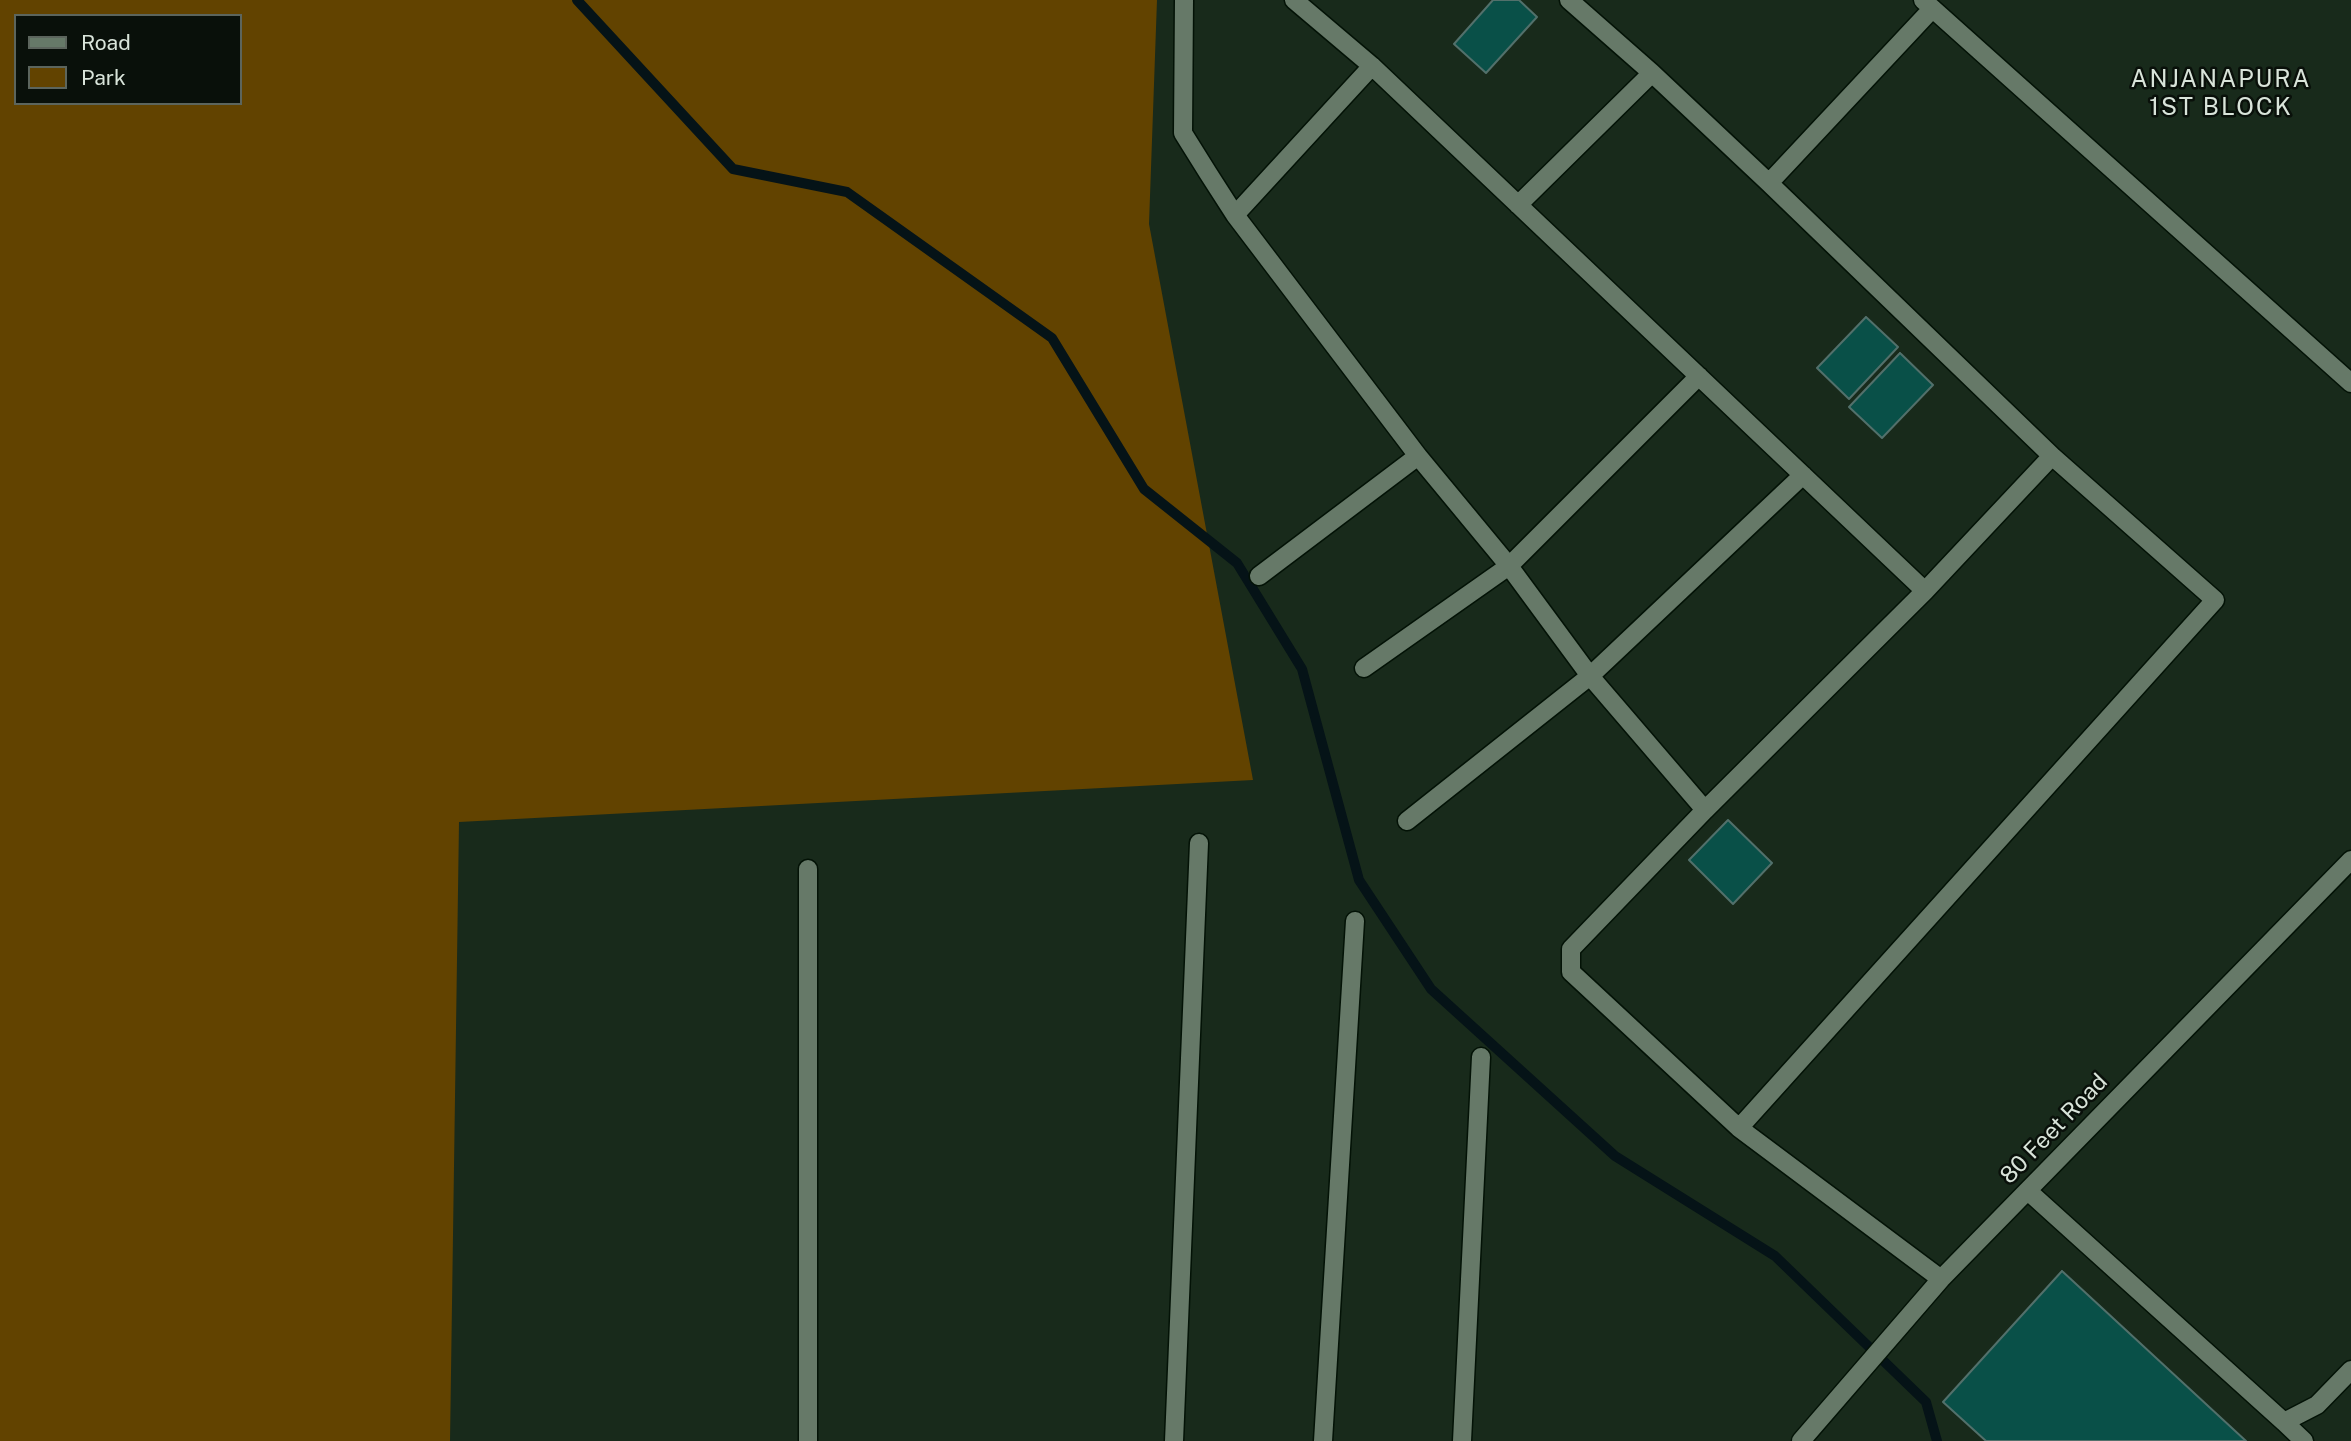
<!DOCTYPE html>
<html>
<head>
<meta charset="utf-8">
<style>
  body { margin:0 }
  #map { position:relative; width:2351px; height:1441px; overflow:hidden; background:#182a1b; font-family:"Public Sans",sans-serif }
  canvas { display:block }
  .legend { position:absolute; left:14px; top:14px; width:228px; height:91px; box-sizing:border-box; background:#09100a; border:2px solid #5c655d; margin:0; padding:9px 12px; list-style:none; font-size:21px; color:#d9e4da }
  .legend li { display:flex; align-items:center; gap:14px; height:35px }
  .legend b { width:35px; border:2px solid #5c655d }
</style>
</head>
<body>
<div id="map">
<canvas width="2351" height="1441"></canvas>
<ul class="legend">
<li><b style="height:9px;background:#667968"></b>Road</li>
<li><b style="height:19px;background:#624300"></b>Park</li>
</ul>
</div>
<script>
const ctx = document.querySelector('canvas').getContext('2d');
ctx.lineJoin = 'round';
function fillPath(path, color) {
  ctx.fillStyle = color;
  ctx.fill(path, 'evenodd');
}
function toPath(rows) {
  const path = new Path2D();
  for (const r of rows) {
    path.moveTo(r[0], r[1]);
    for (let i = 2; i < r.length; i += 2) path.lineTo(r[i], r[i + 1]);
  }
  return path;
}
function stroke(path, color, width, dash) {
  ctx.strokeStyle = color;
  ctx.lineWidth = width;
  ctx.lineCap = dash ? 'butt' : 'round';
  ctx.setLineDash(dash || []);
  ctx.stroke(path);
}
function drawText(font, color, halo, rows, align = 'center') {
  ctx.font = font + ' "Public Sans",sans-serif';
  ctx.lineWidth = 5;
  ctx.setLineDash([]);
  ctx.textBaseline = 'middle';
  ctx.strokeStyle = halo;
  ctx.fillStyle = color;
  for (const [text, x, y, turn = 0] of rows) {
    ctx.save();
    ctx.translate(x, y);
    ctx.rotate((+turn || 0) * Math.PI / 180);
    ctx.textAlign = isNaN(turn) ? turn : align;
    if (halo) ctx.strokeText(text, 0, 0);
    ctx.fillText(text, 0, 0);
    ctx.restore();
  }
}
fillPath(toPath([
  [0,0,1157,0,1149,224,1253,780,459,822,450,1441,0,1441],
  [16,16,240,16,240,103,16,103]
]), '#624300');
stroke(toPath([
  [577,0,733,169,847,192,1052,338,1144,489,1237,563,1302,669,1359,880,1431,989,1615,1156,1775,1256,1926,1402,1937,1441]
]), '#051317', 10);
const building = toPath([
  [1493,0,1519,0,1537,17,1486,73,1454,44,1493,0],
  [1866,317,1898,347,1849,399,1817,368,1866,317],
  [1900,353,1933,385,1882,438,1849,407,1900,353],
  [1728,820,1772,863,1733,904,1689,860,1728,820],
  [2062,1271,2246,1441,1986,1441,1943,1402,2062,1271]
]);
fillPath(building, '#095048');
stroke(building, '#52706b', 2);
const minor = toPath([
  [1184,0,1183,133,1208,173,1235,215,1418,456,1509,566,1590,676,1705,810,1571,949,1571,972,1739,1128,1941,1279],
  [1294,0,1372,66,1925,591],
  [1569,0,1652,73,1769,183,2052,456,2215,600,1739,1128],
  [1923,0,2351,383],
  [1769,183,1932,9],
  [1518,205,1652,73],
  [1235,215,1372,66],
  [1259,576,1418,456],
  [1364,668,1509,566,1699,376],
  [1705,810,1925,591,2052,456],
  [1407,821,1590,676,1803,475],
  [2028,1191,2284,1422,2317,1405,2351,1370],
  [2284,1422,2304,1441],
  [808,1441,808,869],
  [1174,1441,1199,843],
  [1323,1441,1355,921],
  [1462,1441,1481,1057],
  [1801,1441,1941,1279,2351,860]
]);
stroke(minor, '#031206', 21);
stroke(minor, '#667968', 18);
drawText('23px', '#d9e4da', '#09100a', [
  ["80 Feet Road",2054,1129,-46]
]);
ctx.letterSpacing = '2px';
drawText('24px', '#d9e4da', '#09100a', [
  ["ANJANAPURA",2221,80],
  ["1ST BLOCK",2221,108]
]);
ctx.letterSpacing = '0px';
</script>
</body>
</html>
